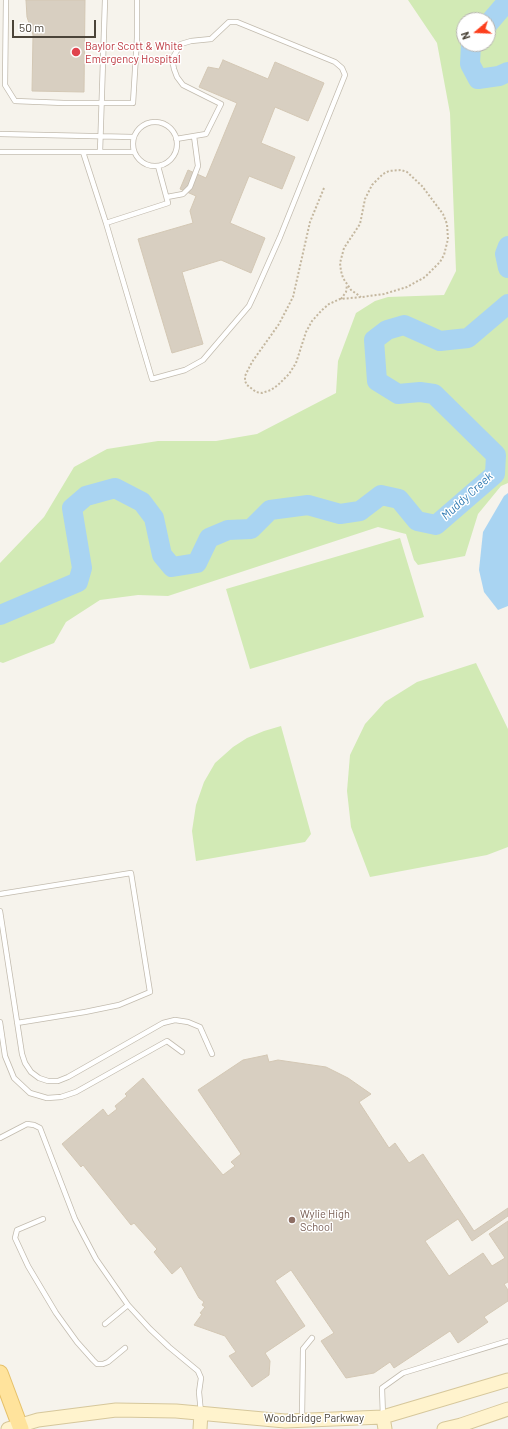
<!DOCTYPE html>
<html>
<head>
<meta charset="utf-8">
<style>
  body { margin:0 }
  #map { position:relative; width:508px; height:1429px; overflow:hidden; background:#f6f3ec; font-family:Barlow,sans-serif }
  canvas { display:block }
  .north { position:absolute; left:456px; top:12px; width:40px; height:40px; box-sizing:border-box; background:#fff; border:1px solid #b7b4b0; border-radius:50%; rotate:251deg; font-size:11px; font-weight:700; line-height:16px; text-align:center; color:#4b4439 }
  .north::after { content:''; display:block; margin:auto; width:14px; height:18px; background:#fc3f1d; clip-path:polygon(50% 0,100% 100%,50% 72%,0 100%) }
  .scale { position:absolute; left:12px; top:20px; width:84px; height:18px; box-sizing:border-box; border:2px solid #4b4439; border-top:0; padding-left:5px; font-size:12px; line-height:14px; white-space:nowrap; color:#4b4439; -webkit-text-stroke:3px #fff; paint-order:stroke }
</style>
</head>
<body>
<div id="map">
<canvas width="508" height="1429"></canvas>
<div class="north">N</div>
<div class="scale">50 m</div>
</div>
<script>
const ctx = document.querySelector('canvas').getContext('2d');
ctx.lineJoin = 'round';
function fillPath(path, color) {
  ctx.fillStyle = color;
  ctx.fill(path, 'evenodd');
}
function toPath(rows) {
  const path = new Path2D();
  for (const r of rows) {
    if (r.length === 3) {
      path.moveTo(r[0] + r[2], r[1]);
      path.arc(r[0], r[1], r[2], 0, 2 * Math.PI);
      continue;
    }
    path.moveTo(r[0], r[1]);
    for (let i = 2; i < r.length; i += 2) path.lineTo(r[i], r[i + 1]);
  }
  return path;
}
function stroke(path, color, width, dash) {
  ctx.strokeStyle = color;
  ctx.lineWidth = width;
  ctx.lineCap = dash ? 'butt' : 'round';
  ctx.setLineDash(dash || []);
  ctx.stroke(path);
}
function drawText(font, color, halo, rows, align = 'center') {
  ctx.font = font + ' Barlow,sans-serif';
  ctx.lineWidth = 3;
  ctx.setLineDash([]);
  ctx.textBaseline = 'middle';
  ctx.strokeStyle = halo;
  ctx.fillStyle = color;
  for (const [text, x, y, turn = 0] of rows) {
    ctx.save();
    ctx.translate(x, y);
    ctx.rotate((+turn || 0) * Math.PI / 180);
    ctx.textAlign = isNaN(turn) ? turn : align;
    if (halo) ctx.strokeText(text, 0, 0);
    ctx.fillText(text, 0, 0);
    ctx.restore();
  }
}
fillPath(toPath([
  [408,0,508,0,508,483,501,486,478,514,465,556,418,565,414,560,406,534,378,527,168,596,138,595,100,600,66,622,54,643,3,663,0,662,0,563,44,517,74,467,107,449,158,441,216,441,257,434,336,393,338,361,356,313,375,301,388,297,444,295,456,271,450,113,437,43],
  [464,20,488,20,488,44,464,44],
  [400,538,424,617,250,669,226,589],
  [476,663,508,729,508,847,487,855,370,877,351,827,347,791,350,755,365,724,385,702,417,682],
  [281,726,311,834,305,842,196,861,192,831,196,805,204,782,215,763,233,747,247,738,264,731]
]), '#d2eab5');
fillPath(toPath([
  [508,493,508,606,498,610,484,592,479,570,483,532,504,496]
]), '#a9d4f2');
stroke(toPath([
  [488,24,506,3,508,3],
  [471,44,470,64,478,79,499,76,508,72],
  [508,246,505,254,508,268],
  [0,615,78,582,82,568,72,508,86,496,115,488,142,502,154,518,162,555,172,567,197,563,209,538,228,530,251,529,270,510,308,505,340,514,360,511,381,495,399,499,417,521,436,525,495,474,496,455,434,394,420,392,398,394,377,381,374,340,387,330,404,325,440,341,468,338,508,304]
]), '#a9d4f2', 20);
const building = toPath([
  [26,0,85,0,84,92,32,91,33,35,27,17,26,0],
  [223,60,268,79,275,62,324,83,308,121,275,107,261,143,295,157,282,189,249,176,230,223,265,238,251,273,221,260,182,272,203,344,172,353,138,239,193,223,190,211,196,196,180,189,188,170,206,178,237,103,199,87,208,67,219,69,223,60],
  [267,1055,269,1062,278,1060,326,1067,348,1078,371,1094,359,1102,389,1148,395,1143,409,1163,423,1154,474,1231,508,1208,508,1216,472,1241,458,1219,425,1241,449,1276,483,1253,492,1266,505,1258,489,1234,508,1221,508,1282,504,1284,508,1290,508,1301,484,1317,488,1322,458,1343,450,1331,394,1368,390,1362,374,1373,346,1378,321,1341,334,1333,291,1270,275,1281,305,1326,265,1353,270,1361,269,1375,252,1387,229,1356,236,1352,225,1336,194,1325,202,1314,200,1313,205,1307,202,1305,204,1302,199,1298,181,1266,172,1274,154,1252,157,1249,134,1223,131,1225,83,1165,81,1167,62,1144,103,1109,108,1116,117,1109,115,1106,127,1096,125,1094,143,1078,223,1175,235,1166,231,1162,241,1154,198,1090,243,1060,267,1055]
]);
fillPath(building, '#d8cfc1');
stroke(building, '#d3c7b4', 1);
const lane = toPath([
  [6,0,5,85,15,101,64,103,133,103,137,38,137,0],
  [155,144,22],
  [0,134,133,137],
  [0,152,134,152],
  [83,152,106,223],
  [100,152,105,0],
  [158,166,168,203,106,223,152,379,185,370,203,360,249,306,256,291,280,237,345,75,342,68,335,62,237,22,229,22,211,39,191,41,181,44,172,59,174,69,177,77,183,85,221,104,206,134,176,139],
  [167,197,183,194,190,187,198,166,194,136],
  [0,894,131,873,150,992,119,1005,85,1012,17,1023],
  [0,911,22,1054,25,1063,31,1072,39,1078,48,1081,58,1081,68,1077,163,1023,175,1020,188,1022,200,1027,212,1054],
  [0,1022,5,1056,14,1078,30,1093,47,1098,61,1097,76,1092,167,1041,182,1052],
  [0,1138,27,1124,34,1125,40,1128,75,1219,96,1259,128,1305,150,1329,169,1347,198,1371,201,1378,199,1392,201,1413],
  [43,1219,17,1230,15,1238,28,1266,56,1313,77,1342,93,1360,97,1364,103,1364,108,1362,125,1348],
  [105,1324,128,1305],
  [383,1417,382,1388,403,1373,508,1341],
  [302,1418,303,1349,312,1338]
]);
const secondary = toPath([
  [383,1417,385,1429],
  [8,1429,38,1420,116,1410,176,1411,285,1421,383,1417,508,1380],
  [200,1429,201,1413],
  [444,1429,461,1425,508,1409]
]);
const primary = toPath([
  [0,1373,21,1429]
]);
stroke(lane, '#c2bbae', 6);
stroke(secondary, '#d6c79b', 15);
stroke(primary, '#e6c16a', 17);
stroke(toPath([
  [324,188,310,222,293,297,279,324,252,362,245,376,245,381,247,385,256,392,262,393,271,390,278,385,289,374,296,363,306,332,312,321,322,310,329,304,340,299,362,297,384,294,407,287,425,277,440,262,444,255,448,239,447,224,443,214,422,186,407,172,401,170,389,171,383,174,372,185,365,199,360,224,344,248,340,263,341,271,343,278,351,290,361,297],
  [341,299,346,292,347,285]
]), '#c4b79f', 2, [2, 2]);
stroke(lane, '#fff', 4.5);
stroke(secondary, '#fff3cd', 13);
stroke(primary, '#ffe39c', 15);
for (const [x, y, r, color] of [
  [76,52,5,"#e0444e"],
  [292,1220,4,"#8d6e63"]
]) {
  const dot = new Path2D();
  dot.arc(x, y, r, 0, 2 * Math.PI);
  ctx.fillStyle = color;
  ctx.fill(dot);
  stroke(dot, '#fff', 1.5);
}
drawText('11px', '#be3a42', '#fff', [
  ["Baylor Scott & White",85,46],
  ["Emergency Hospital",85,59]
], 'left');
drawText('11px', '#785e54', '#fff', [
  ["Wylie High",300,1214],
  ["School",300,1227]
], 'left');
drawText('11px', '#4b4439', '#fff', [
  ["Woodbridge Parkway",314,1418]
]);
drawText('italic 12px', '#2e7ab2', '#fff', [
  ["Muddy Creek",467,496,-42]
]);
</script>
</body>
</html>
